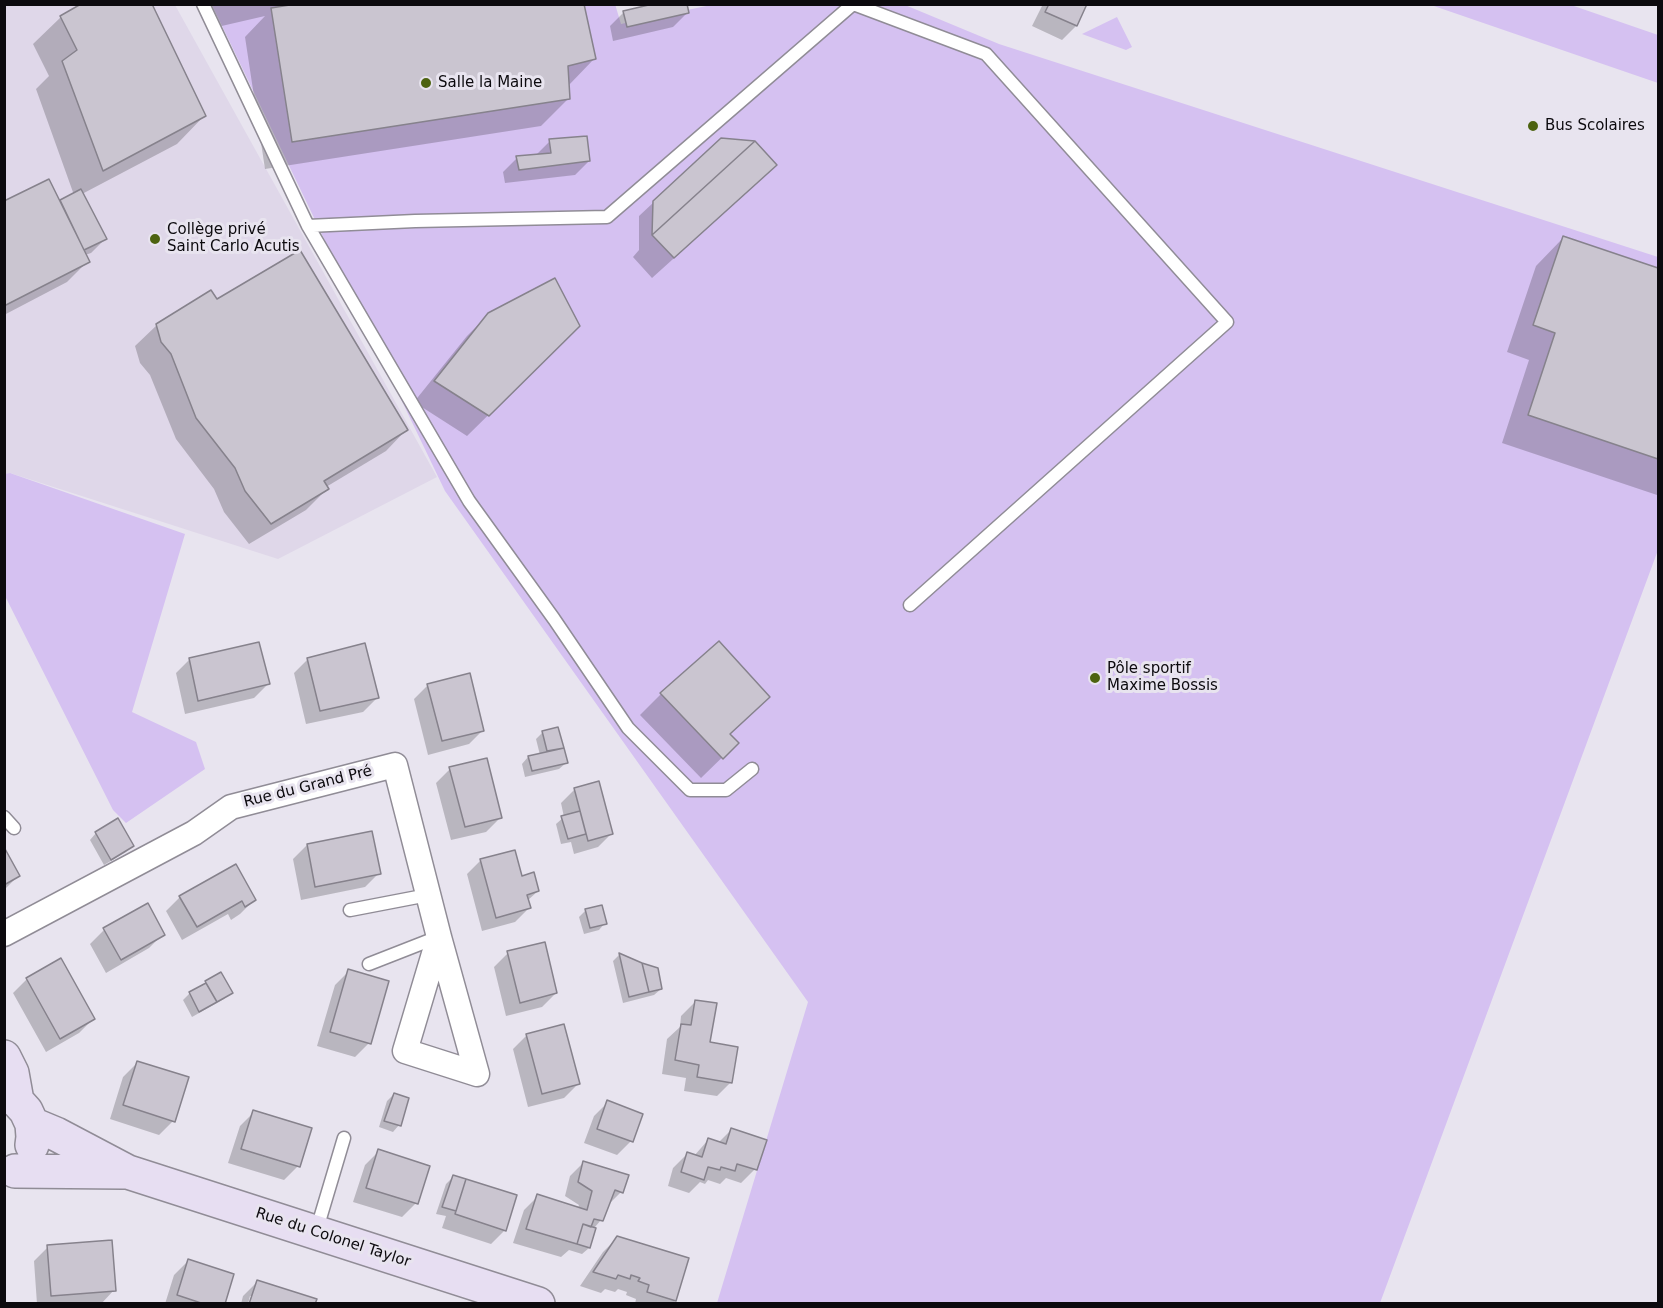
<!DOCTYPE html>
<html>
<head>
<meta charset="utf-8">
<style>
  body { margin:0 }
  #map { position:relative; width:1663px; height:1308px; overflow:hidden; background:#e8e4ef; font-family:"DejaVu Sans",sans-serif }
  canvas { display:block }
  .frame { position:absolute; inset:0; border:6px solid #0c0a0e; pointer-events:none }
</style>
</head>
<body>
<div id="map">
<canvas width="1663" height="1308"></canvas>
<div class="frame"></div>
</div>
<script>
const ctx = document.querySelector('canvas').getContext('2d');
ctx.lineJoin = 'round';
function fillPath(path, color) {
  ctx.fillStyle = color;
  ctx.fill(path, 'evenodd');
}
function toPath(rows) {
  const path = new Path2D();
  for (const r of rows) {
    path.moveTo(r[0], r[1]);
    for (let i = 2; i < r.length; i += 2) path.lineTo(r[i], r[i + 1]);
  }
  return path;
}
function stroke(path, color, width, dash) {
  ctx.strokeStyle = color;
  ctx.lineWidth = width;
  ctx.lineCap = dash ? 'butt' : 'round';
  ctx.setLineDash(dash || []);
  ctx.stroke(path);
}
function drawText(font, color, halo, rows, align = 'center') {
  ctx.font = font + ' "DejaVu Sans",sans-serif';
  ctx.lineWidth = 6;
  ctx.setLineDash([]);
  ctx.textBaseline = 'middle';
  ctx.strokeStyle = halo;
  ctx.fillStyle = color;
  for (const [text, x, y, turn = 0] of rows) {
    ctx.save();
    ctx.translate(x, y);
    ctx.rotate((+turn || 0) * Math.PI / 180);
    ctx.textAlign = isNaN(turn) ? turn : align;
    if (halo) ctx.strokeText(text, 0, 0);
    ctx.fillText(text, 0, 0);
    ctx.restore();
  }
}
fillPath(toPath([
  [5,5,175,5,437,477,278,559,10,473,5,474]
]), '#dfd7e9');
fillPath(toPath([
  [615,4,621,24,711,5,905,5,999,44,1658,257,1658,550,1380,1303,717,1303,808,1002,445,491,212,5],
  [1431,5,1571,5,1658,35,1658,83],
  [1117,17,1132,47,1126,50,1082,34],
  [10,473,185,534,132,712,196,742,205,769,126,823,113,810,5,596,4,474]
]), '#d5c1f1');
fillPath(toPath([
  [208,4,582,4,594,59,568,86,568,99,541,126,265,169,245,37,265,16,213,28],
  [1043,4,1085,4,1076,26,1062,40,1032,26],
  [624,12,687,13,673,27,613,41,610,26],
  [61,17,204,116,177,144,82,194,105,239,91,253,85,255,88,261,67,282,4,315,4,202,59,203,74,195,36,89,49,76,33,44],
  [550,141,589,161,575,175,505,183,503,172,517,158,536,155],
  [754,186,652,278,633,257,639,250,639,216,654,202],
  [1563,238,1658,270,1658,493,1657,495,1502,443,1529,360,1507,352,1536,266],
  [217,301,406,430,386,451,326,487,327,489,306,510,249,544,224,512,214,489,176,439,150,375,140,363,135,346,157,325],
  [488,315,579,326,467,436,414,402,467,336],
  [190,659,268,684,254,698,185,714,176,673],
  [308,659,377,698,363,712,306,724,294,673],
  [428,685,483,730,469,744,428,755,414,699],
  [661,694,729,734,737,743,701,778,640,715],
  [557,729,566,763,559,769,525,777,522,764,528,757,540,755,536,739,543,732],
  [450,769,500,818,486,832,451,840,436,783],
  [575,789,612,833,598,847,574,854,571,842,561,844,556,824,564,817,561,803],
  [96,833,132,845,126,852,104,865,90,840],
  [307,845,379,873,365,887,301,900,293,859],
  [4,850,18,876,4,890],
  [481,860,521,878,538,891,527,901,529,908,515,922,482,931,467,874],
  [180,897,254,900,240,914,231,920,228,914,182,940,166,911],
  [147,905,163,934,149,948,106,973,90,944,104,930],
  [586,910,605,923,599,930,584,934,579,917],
  [508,953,556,993,542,1007,506,1016,494,967],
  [619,955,656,969,661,989,654,995,623,1003,613,961],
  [349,971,369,1043,355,1057,317,1046,335,985],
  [221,974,231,992,224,999,192,1017,183,1000,189,994],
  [27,979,93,1019,79,1033,46,1052,13,993],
  [695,1002,709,1043,731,1082,717,1096,684,1091,686,1078,662,1074,667,1039,680,1027,681,1016],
  [527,1035,578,1084,564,1098,528,1107,513,1049],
  [137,1063,173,1121,159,1135,110,1119,123,1077],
  [394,1094,399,1125,393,1132,379,1127,387,1101],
  [608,1102,631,1141,617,1155,584,1143,594,1116],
  [254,1112,298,1166,284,1180,228,1163,240,1126],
  [731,1130,755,1169,741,1183,726,1178,720,1184,708,1180,705,1184,700,1182,689,1193,668,1186,673,1168,687,1154,694,1156,708,1140,718,1143],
  [379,1151,416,1203,402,1217,353,1202,365,1165],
  [584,1162,621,1192,607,1206,601,1220,595,1227,589,1248,582,1254,569,1250,561,1257,513,1243,524,1210,538,1196,578,1208,579,1205,565,1196,570,1176],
  [453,1177,505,1230,491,1244,442,1228,446,1216,436,1214,446,1184],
  [617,1238,688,1259,675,1301,672,1304,635,1304,636,1299,626,1295,627,1292,618,1289,615,1292,605,1289,601,1293,580,1286,603,1252],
  [48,1247,114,1290,101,1304,37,1304,34,1261],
  [188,1261,223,1304,165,1304,174,1275],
  [257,1282,253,1296,250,1296,248,1304,241,1304,243,1296]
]), '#0003');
const building = toPath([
  [81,4,152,4,206,116,103,171,62,61,77,50,60,16,81,4],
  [296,4,584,4,596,59,568,66,570,99,292,142,271,8,296,4],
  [653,4,687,4,689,13,627,27,623,11,653,4],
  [1049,4,1087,4,1077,26,1045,12,1049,4],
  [587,136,590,161,519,170,516,156,551,153,549,139,587,136],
  [721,138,755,141,652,235,653,201,721,138],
  [755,141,777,165,674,258,652,235,755,141],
  [49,179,90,262,4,306,4,201,49,179],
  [81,189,107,239,84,250,60,200,81,189],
  [1563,236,1658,268,1658,459,1528,415,1555,333,1533,325,1563,236],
  [300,250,408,430,324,481,329,489,271,524,245,491,235,468,196,418,171,354,161,342,156,324,211,290,217,299,300,250],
  [555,278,580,326,489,416,434,381,488,313,555,278],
  [719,641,770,697,730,734,739,743,723,759,660,693,719,641],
  [259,642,270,684,198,701,189,658,259,642],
  [365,643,379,698,320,711,307,658,365,643],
  [470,673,484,731,442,741,427,684,470,673],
  [558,727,564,748,547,751,542,731,558,727],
  [564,748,568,763,532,771,528,756,564,748],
  [487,758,502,818,465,827,449,767,487,758],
  [599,781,613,834,588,841,574,788,599,781],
  [580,811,586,834,568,839,561,816,580,811],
  [118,818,134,846,111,860,95,832,118,818],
  [372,831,381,874,315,887,307,844,372,831],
  [4,847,20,876,4,885,4,847],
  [515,850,522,876,534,872,539,891,527,895,531,908,496,918,480,859,515,850],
  [236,864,256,900,245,907,242,901,197,927,179,896,236,864],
  [148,903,165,935,121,960,103,928,148,903],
  [602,905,607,924,590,928,585,909,602,905],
  [545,942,557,993,520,1003,507,951,545,942],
  [619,953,642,963,649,992,629,997,619,953],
  [61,958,95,1019,60,1039,26,978,61,958],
  [642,963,658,968,662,989,649,992,642,963],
  [348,969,389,981,371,1044,330,1032,348,969],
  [221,972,233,993,217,1002,205,981,221,972],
  [206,983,217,1002,199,1012,189,992,206,983],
  [695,1000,717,1003,710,1042,738,1047,732,1083,697,1077,699,1065,675,1060,681,1024,691,1025,695,1000],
  [564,1024,580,1084,542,1094,526,1034,564,1024],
  [137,1061,189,1077,175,1122,123,1105,137,1061],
  [394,1093,409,1098,401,1126,384,1121,394,1093],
  [607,1100,643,1114,633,1142,597,1129,607,1100],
  [253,1110,312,1128,300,1167,241,1149,253,1110],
  [731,1128,767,1140,757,1170,737,1164,735,1171,721,1167,720,1170,708,1167,704,1180,681,1172,687,1152,702,1157,708,1138,726,1144,731,1128],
  [378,1149,430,1166,418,1204,366,1188,378,1149],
  [583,1161,629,1175,623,1193,615,1190,603,1221,594,1219,591,1227,583,1224,577,1244,526,1229,537,1194,587,1210,592,1191,578,1182,583,1161],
  [453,1175,466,1179,456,1211,442,1207,453,1175],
  [466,1179,517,1195,506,1231,455,1214,466,1179],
  [583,1224,596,1228,590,1248,577,1244,583,1224],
  [617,1236,689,1258,676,1301,647,1292,649,1285,638,1281,640,1278,631,1275,630,1279,618,1275,616,1279,593,1272,617,1236],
  [112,1240,116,1291,51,1296,47,1245,112,1240],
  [188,1259,234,1274,225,1304,204,1304,177,1295,188,1259],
  [257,1280,317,1299,315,1304,249,1304,257,1280]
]);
fillPath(building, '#cac5d0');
stroke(building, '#86828c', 1.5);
const lane = toPath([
  [203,4,308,226,469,501,554,619,628,728,690,790,726,790,752,769],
  [853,4,986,54,1227,322,910,605],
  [308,226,415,221,607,217,853,4],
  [4,817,14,828],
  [350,910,428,895],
  [369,964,438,937],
  [316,1232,344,1138]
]);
const street = toPath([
  [4,934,194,833,231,807,395,765,439,937,477,1074,405,1051,439,937]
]);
const secondary = toPath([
  [4,1057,12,1073,17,1101],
  [4,1094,17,1101,26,1111,32,1124,33,1137,32,1145],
  [32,1124,56,1134,128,1172,538,1304],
  [15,1171,123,1172]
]);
stroke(lane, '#908c96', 15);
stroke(street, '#908c96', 27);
stroke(secondary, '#908c96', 36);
stroke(lane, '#fff', 12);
stroke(street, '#fff', 24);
stroke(secondary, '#e7def2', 33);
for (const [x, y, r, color] of [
  [426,83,6,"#4d6310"],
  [1533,126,6,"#4d6310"],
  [155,239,6,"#4d6310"],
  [1095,678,6,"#4d6310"]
]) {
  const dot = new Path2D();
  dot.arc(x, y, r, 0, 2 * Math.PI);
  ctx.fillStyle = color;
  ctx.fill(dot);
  stroke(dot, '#e8e4ef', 2);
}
drawText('15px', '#0c0a0e', '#e8e4ef', [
  ["Salle la Maine",438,83],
  ["Bus Scolaires",1545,126],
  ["Collège privé",167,230],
  ["Saint Carlo Acutis",167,247],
  ["Pôle sportif",1107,669],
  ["Maxime Bossis",1107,686]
], 'left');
drawText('15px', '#0c0a0e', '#e8e4ef', [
  ["Rue du Grand Pré",308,787,-14],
  ["Rue du Colonel Taylor",333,1238,18]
]);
</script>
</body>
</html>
